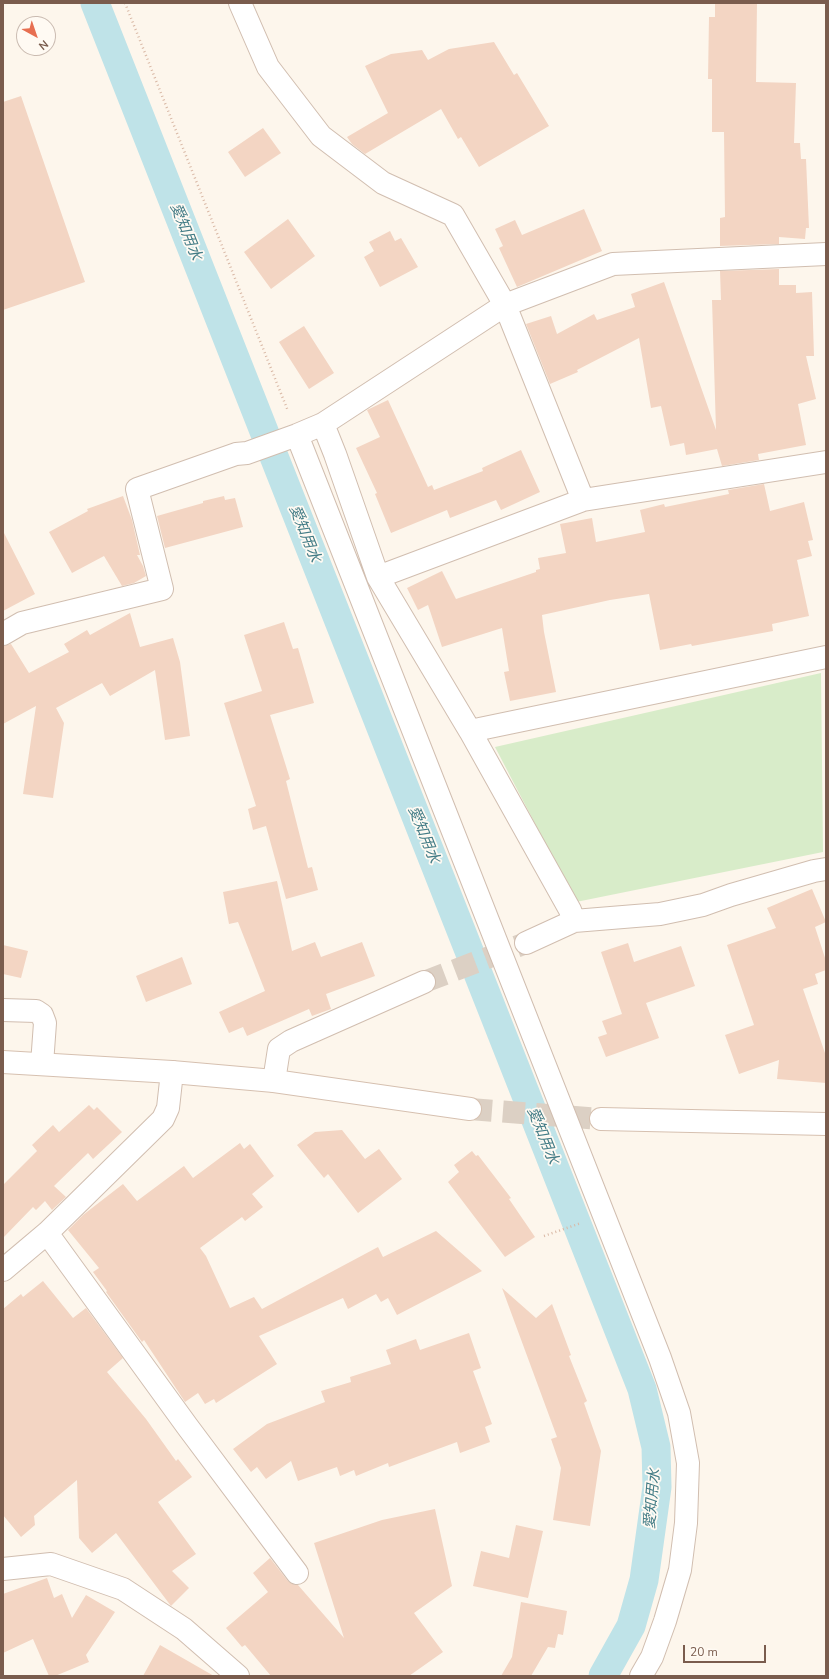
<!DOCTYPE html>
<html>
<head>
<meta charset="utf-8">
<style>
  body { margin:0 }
  #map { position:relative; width:829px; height:1679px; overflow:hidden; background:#fdf6ec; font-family:"Nunito Sans",sans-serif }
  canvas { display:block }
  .frame { position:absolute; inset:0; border:4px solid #7a5c4d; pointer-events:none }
  .north { position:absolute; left:16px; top:16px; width:40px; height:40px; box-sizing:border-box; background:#fffaf3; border:1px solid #cabbb1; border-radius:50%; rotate:140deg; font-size:11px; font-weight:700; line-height:16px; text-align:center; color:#7a5c4d }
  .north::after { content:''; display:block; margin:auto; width:14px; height:18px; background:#e76f51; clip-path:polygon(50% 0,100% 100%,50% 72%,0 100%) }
  .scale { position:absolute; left:683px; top:1645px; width:83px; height:18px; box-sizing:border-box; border:2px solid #7a5c4d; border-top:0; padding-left:5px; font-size:12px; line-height:14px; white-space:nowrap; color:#7a5c4d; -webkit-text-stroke:3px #fffaf3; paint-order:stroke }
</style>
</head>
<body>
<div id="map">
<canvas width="829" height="1679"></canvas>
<div class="frame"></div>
<div class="north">N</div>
<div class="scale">20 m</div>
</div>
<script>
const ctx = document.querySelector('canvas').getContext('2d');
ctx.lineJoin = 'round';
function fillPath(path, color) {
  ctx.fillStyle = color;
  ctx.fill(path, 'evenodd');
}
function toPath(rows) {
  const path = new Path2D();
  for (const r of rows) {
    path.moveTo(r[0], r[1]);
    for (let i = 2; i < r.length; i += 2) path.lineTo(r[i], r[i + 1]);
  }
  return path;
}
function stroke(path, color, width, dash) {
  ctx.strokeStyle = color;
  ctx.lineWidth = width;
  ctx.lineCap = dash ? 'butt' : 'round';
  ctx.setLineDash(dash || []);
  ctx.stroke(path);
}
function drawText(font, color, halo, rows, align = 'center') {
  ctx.font = font + ' "Nunito Sans","Noto Sans JP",sans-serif';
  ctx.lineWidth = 3.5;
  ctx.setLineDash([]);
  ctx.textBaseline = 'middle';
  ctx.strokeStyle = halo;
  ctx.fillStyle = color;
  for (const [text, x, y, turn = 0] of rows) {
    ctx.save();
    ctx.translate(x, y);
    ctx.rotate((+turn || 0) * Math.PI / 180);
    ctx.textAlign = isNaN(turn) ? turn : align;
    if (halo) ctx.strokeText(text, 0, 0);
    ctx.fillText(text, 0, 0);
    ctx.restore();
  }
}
fillPath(toPath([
  [821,673,823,852,576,902,495,747]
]), '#d8ecc9');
stroke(toPath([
  [95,3,642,1389,656,1447,657,1487,644,1580,631,1626,603,1676]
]), '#bfe3e8', 29);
fillPath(toPath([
  [715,3,757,3,756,82,796,83,794,143,800,143,801,159,806,159,809,228,806,228,805,239,779,237,779,244,720,246,720,218,725,217,724,132,712,132,712,79,708,79,709,17,715,17],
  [494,42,514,75,517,73,549,126,479,167,461,137,458,139,441,109,365,154,352,144,347,137,388,113,365,66,391,54,422,50,428,60,449,49],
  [21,96,85,282,3,310,3,102],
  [263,128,281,153,245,177,228,152],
  [584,209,602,251,517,287,499,248,503,246,495,229,515,220,522,235],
  [288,219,315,256,271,289,244,252],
  [390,231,395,241,401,238,418,267,380,287,364,257,374,251,369,242],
  [779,269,779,285,796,285,796,293,812,292,814,356,806,356,816,399,798,404,806,445,758,454,759,460,722,466,717,449,686,455,684,443,670,446,661,406,651,408,639,338,577,370,578,372,550,384,526,324,551,316,557,334,594,314,597,320,635,307,631,294,664,282,716,430,712,300,721,300,720,271],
  [304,326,334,373,309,389,279,342],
  [388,400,428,487,432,485,434,490,483,471,482,468,521,450,540,492,501,510,496,500,450,518,447,510,391,533,375,494,377,493,356,448,380,437,367,410],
  [764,484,770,511,804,502,813,540,808,541,812,556,797,560,809,616,772,624,773,631,692,646,691,644,660,650,649,594,610,600,542,615,544,632,556,692,510,701,504,672,509,671,502,628,442,647,428,605,418,610,407,588,442,571,456,599,536,572,536,570,540,569,538,558,566,553,560,524,592,518,596,542,645,532,640,510,664,504,665,507,729,494,728,490],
  [123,496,132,520,140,555,137,555,143,566,146,576,134,583,122,586,104,556,72,573,49,532,88,511,87,509],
  [224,496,225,500,235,498,243,527,165,548,157,516,203,503,203,501],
  [3,531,35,594,3,611],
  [130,613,140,647,173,638,180,662,190,736,165,740,155,670,110,696,102,683,56,708,64,723,53,798,23,794,36,706,3,724,3,646,11,644,29,673,69,652,64,644,87,630,90,635],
  [284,622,293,649,298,648,314,703,270,715,290,779,286,781,308,868,312,867,318,890,286,899,266,826,253,830,248,809,256,806,224,703,262,691,244,635],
  [277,881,292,951,315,942,321,957,362,942,375,976,326,994,331,1009,312,1016,309,1009,247,1036,243,1027,229,1033,219,1012,265,991,238,922,229,924,223,892],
  [812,889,826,922,815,927,826,961,826,970,815,974,818,984,803,989,826,1056,826,1083,777,1079,779,1060,739,1074,725,1035,754,1025,727,945,776,928,767,908],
  [628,943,634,962,681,946,695,986,646,1003,659,1038,606,1057,598,1037,607,1034,602,1021,622,1014,601,952],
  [3,945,28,951,21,978,3,974],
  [182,957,192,984,146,1002,136,976],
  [89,1105,94,1110,97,1107,122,1132,93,1159,88,1153,54,1186,66,1197,52,1210,45,1201,36,1210,33,1207,3,1238,3,1185,37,1151,32,1145,53,1125,59,1132],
  [342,1130,365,1159,379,1149,402,1179,358,1213,328,1174,324,1178,297,1145,315,1132],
  [240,1143,244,1149,250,1144,274,1176,252,1194,263,1207,245,1221,242,1217,200,1248,206,1256,230,1308,254,1297,262,1309,378,1247,383,1257,436,1231,482,1271,397,1315,388,1298,381,1302,376,1294,348,1309,343,1298,259,1336,277,1364,216,1403,214,1399,205,1404,198,1393,185,1402,144,1340,142,1342,106,1292,107,1291,93,1272,99,1268,68,1230,83,1215,123,1184,137,1201,184,1166,193,1178],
  [472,1151,476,1156,478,1155,511,1198,509,1199,535,1237,505,1257,448,1182,459,1172,454,1165],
  [43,1281,73,1318,86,1308,123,1358,107,1372,146,1419,176,1461,178,1459,192,1477,158,1502,196,1554,172,1571,189,1588,171,1606,116,1533,92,1553,79,1538,77,1480,34,1516,35,1525,21,1537,3,1515,3,1309,21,1294,23,1297],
  [502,1288,536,1318,552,1304,571,1355,569,1356,587,1401,584,1403,601,1451,590,1526,553,1520,561,1468,551,1439,557,1437],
  [469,1333,481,1368,473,1371,492,1424,485,1427,490,1442,460,1453,457,1442,389,1467,388,1463,356,1476,354,1470,340,1476,337,1467,298,1481,291,1461,266,1479,257,1467,251,1472,233,1449,267,1424,325,1402,321,1391,351,1382,350,1377,391,1364,386,1350,416,1339,420,1350],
  [435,1509,452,1586,414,1613,443,1652,409,1676,271,1676,245,1645,242,1647,226,1628,268,1592,253,1573,270,1558,287,1580,292,1584,298,1585,344,1638,314,1543,382,1520],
  [516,1525,543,1531,528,1598,473,1586,481,1551,509,1558],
  [47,1578,54,1598,62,1594,72,1618,86,1595,115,1612,86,1655,89,1662,55,1676,49,1676,33,1639,3,1653,3,1594],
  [521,1602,567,1611,563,1635,558,1634,555,1648,548,1647,531,1676,501,1676,512,1657],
  [160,1645,214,1676,143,1676]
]), '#f3d5c3');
stroke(toPath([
  [424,982,526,943]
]), '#dcd0c4', 22, [22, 11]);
stroke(toPath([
  [470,1109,601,1119]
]), '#dcd0c4', 22, [22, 11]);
const street = toPath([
  [240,3,268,67,321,136,383,183,453,215,505,305,583,500],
  [323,424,335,454,378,577,470,731,570,910,574,921],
  [297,435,660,1358,679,1413,688,1463,686,1523,680,1570,665,1621,652,1657,641,1676],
  [378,577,583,500,826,462],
  [3,634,22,623,162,589,137,489,236,454,247,453,297,435,323,424,505,305,613,264,826,254],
  [470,731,826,657],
  [526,943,574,921,660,914,703,905,731,895,814,871,826,869],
  [3,1010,36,1011,42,1015,45,1023,42,1064],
  [274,1081,279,1049,291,1041,424,982],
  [47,1233,187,1426,297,1573],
  [3,1270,47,1233,163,1119,168,1108,172,1072],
  [3,1569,51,1564,123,1589,184,1629,238,1676]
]);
const secondary = toPath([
  [3,1062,172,1072,274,1081,470,1109],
  [601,1119,826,1124]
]);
stroke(street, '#d1beb0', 24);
stroke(secondary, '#d6c0b0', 24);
stroke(toPath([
  [125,3,288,411],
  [544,1236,581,1223]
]), '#d9b8a5', 2.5, [1, 3]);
stroke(street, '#fff', 22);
stroke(secondary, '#fff', 22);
drawText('italic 15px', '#437c86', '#fffaf3', [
  ["愛知用水",185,232,68],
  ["愛知用水",304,534,68],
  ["愛知用水",423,835,68],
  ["愛知用水",542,1136,68],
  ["愛知用水",653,1499,-85]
]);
</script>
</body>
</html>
